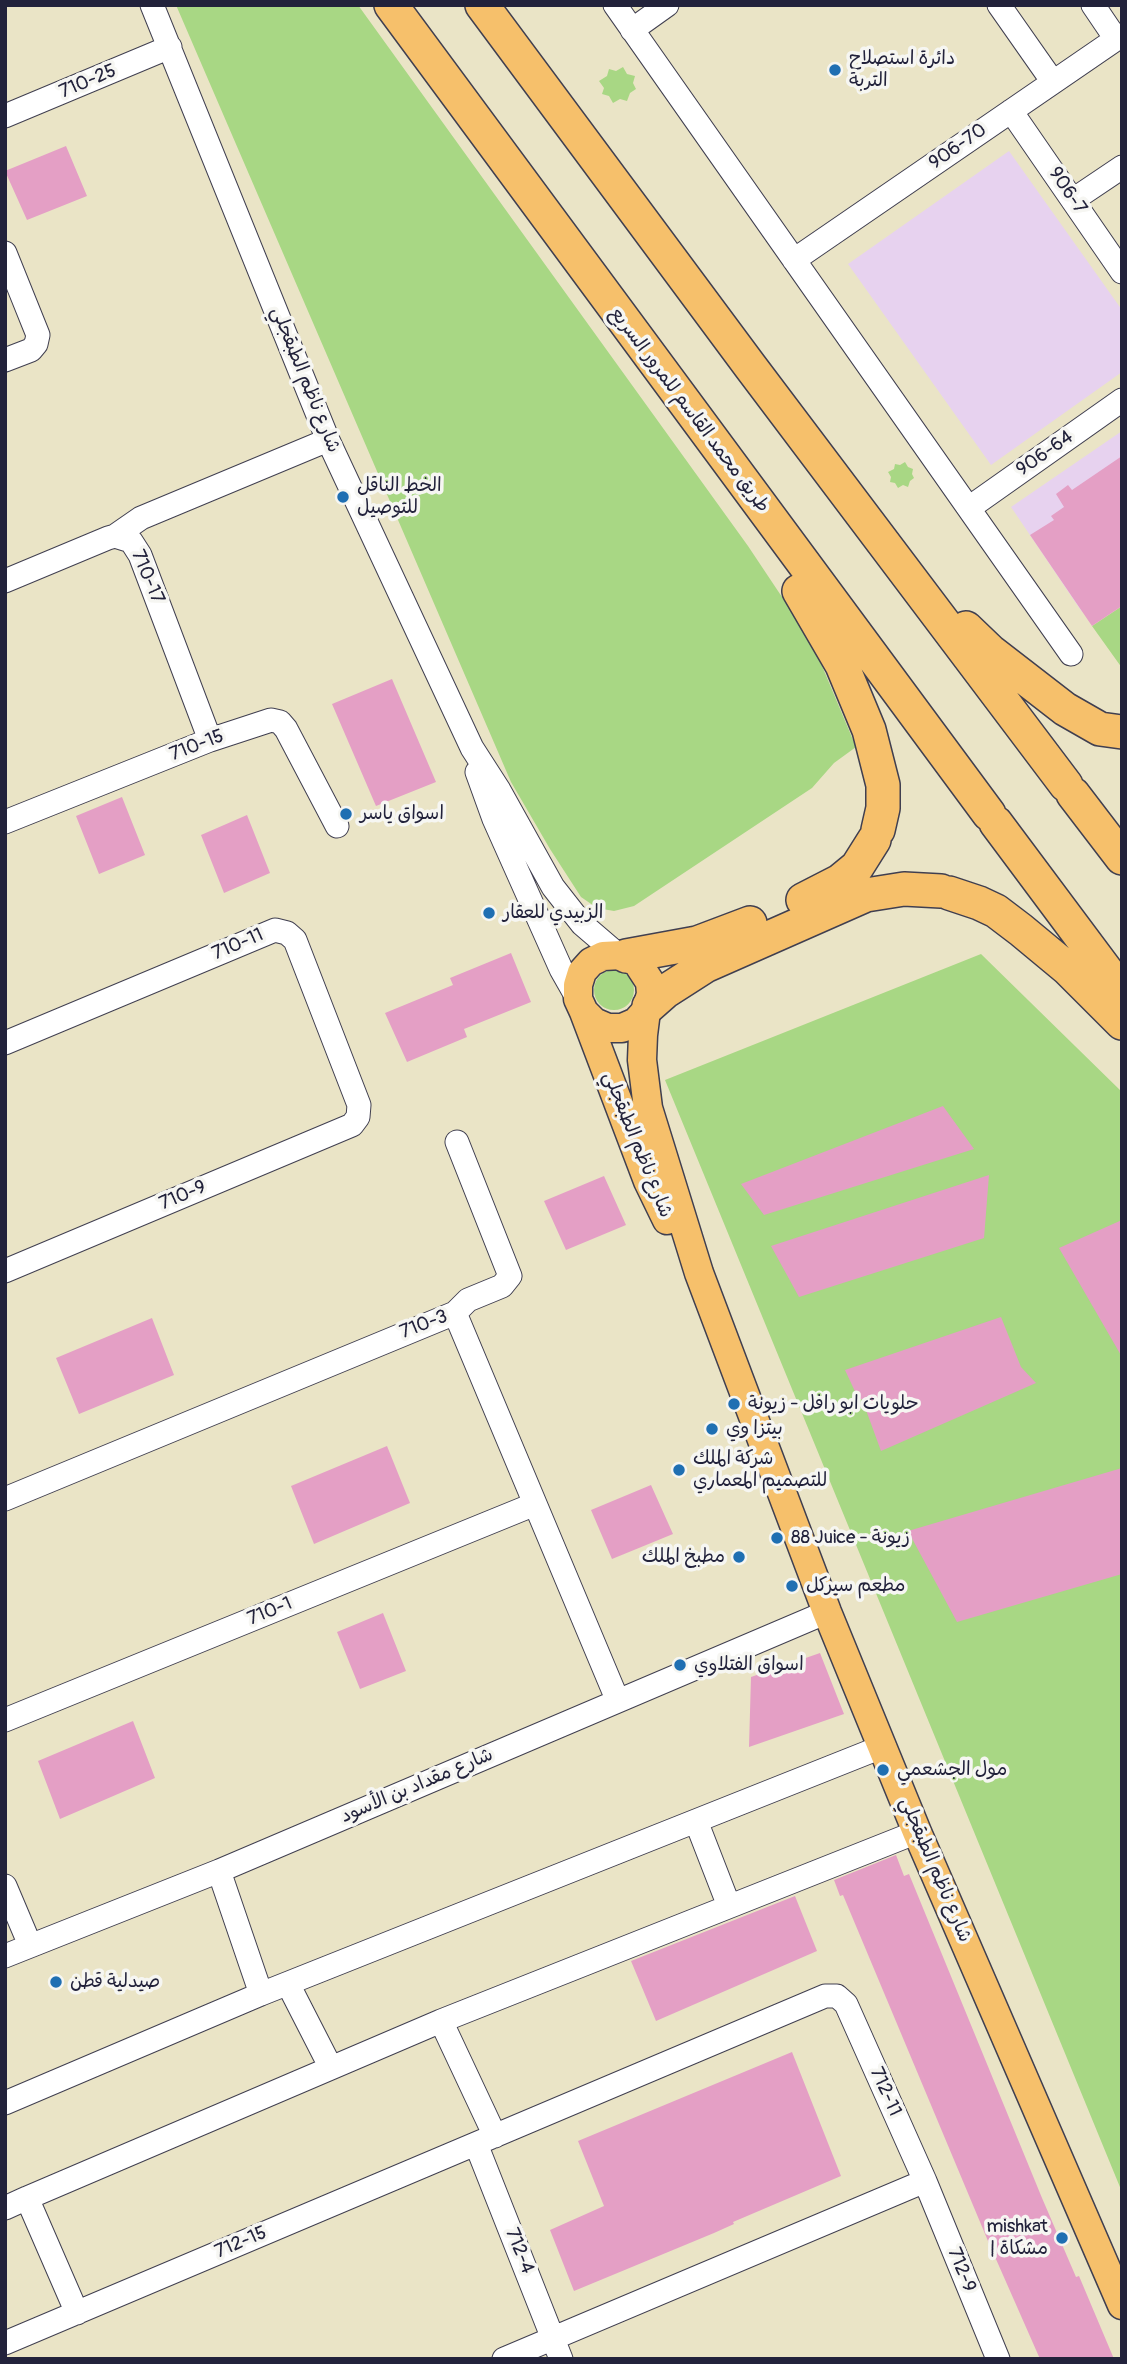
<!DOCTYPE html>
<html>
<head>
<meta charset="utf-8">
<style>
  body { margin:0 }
  #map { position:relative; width:1127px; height:2364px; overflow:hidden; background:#eae4c6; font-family:Pangolin,sans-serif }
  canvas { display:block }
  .frame { position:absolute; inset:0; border:7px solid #22223b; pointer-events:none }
</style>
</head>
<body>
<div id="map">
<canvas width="1127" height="2364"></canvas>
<div class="frame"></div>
</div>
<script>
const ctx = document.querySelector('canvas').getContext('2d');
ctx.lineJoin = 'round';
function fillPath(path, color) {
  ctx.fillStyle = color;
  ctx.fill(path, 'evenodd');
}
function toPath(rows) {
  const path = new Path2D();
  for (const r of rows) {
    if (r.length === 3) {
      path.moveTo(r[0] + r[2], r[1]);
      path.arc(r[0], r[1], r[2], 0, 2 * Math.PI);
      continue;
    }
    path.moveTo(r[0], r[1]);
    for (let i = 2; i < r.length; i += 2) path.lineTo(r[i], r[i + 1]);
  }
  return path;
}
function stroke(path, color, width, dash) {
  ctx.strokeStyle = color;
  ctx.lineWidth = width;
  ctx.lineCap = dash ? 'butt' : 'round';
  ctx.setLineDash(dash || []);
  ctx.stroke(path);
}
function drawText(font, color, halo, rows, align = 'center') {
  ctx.font = font + ' Pangolin,"Playpen Sans Arabic",sans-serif';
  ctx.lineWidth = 7;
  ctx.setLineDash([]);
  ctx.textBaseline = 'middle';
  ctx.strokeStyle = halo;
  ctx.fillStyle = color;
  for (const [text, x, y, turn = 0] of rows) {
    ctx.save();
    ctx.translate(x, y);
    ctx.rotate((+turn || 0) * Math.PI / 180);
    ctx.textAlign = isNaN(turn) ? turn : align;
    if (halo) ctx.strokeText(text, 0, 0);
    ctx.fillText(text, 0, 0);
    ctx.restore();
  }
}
fillPath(toPath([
  [1009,151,1122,310,1122,372,991,465,848,264],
  [1122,431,1122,585,1082,612,1011,507]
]), '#e7d2ef');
fillPath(toPath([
  [176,5,358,5,748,546,812,642,856,747,834,763,812,788,634,906,614,911,597,908,581,897,550,849,511,782],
  [623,67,627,74,635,76,633,83,636,89,630,93,627,101,620,99,613,103,609,96,602,94,604,88,599,81,607,76,609,69,616,71],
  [905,462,908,467,913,469,912,474,914,478,910,481,908,487,903,485,898,488,895,483,890,482,891,477,888,472,894,469,895,464,900,465],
  [1122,606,1122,668,1092,626],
  [981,954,1122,1092,1122,2192,665,1080],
  [614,990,20]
]), '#a8d784');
fillPath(toPath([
  [66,146,87,196,27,220,5,171],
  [1122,456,1122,606,1092,626,1030,535,1054,520,1051,516,1064,507,1056,494,1068,485,1072,490],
  [392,679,436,782,376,806,332,704],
  [122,797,145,855,99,874,76,816],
  [247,815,270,873,224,893,201,835],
  [511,953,531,1002,464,1029,467,1037,407,1062,385,1013,453,985,450,978],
  [943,1106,974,1149,764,1215,741,1184],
  [989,1175,984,1238,799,1297,771,1246],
  [604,1176,626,1225,566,1250,544,1201],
  [1122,1220,1122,1357,1059,1248],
  [1001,1317,1021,1367,1036,1383,881,1451,862,1399,859,1400,845,1370],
  [152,1318,174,1375,79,1414,56,1358],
  [387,1446,410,1503,314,1544,291,1486],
  [1122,1468,1122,1574,957,1622,908,1531],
  [651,1485,673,1534,612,1559,591,1510],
  [383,1613,406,1671,360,1689,337,1632],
  [820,1653,844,1714,749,1747,751,1677],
  [133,1721,155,1778,60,1819,38,1761],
  [896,1855,904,1876,909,1874,1042,2198,1076,2277,1079,2276,1114,2359,1040,2359,988,2241,843,1895,840,1896,834,1880],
  [795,1896,817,1951,656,2021,631,1961],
  [792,2052,841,2176,733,2222,734,2224,714,2233,574,2291,550,2230,604,2206,578,2141]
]), '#e49fc5');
const minor = toPath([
  [152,5,328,440,472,748,499,790,553,887,582,924,617,954],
  [615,5,1071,654],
  [999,5,1053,82],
  [1093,5,1116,39],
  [632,30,667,5],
  [1011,111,1122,272],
  [5,116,170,47],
  [1073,200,1122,167],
  [5,253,38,335,36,344,31,350,5,360],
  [794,260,1122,35],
  [969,508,1122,400],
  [115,536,141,518,328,440],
  [5,581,108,538,115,536,131,541,140,555,210,740],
  [477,772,494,819,561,969,578,999],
  [5,822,210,740,271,720,280,722,286,729,337,826],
  [5,1043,275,930,287,933,295,940,359,1105,358,1117,352,1125,5,1271],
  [455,1313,468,1300,502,1286,510,1276,457,1142],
  [5,1499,455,1313,617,1699],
  [5,1720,535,1504],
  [696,1821,729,1906],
  [219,1871,261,1994],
  [5,1886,30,1945],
  [5,1956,219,1871,827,1612],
  [288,1984,331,2068],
  [441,2021,495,2136],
  [5,2103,261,1994,884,1746],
  [476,2144,561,2359],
  [925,2181,998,2359],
  [5,2208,27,2198],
  [77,2313,27,2198,441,2021,917,1832],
  [5,2343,825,1996,837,1996,846,2004,925,2181,504,2359]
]);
const major = toPath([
  [646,1011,636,1022,622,1028,608,1028,594,1022,584,1012,578,999,578,985,582,972,591,962,603,956,622,955,637,962,650,982,651,994,646,1011,643,1035,642,1060,648,1108,699,1273,827,1612,917,1832,1122,2305],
  [584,1012,648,1181,667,1220]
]);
const highway = toPath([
  [391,5,989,814],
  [482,5,750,366,1066,785],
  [799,591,842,665,869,730,883,785,883,808,878,830],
  [966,628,990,651,1065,709,1100,729,1122,732],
  [1073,794,1122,858],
  [996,823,1122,992],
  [949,893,979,903,996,911,1021,930,1068,969,1122,1023],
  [803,900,840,881,857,867,874,840],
  [626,956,697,943,750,923],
  [649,1006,666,991,705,966,866,895,904,889,941,891]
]);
stroke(minor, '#403f50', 25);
stroke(major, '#403f50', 31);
stroke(highway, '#403f50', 36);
stroke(minor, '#fff', 23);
stroke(major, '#f6c06b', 28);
stroke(highway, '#f6c06b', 33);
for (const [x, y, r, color] of [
  [835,70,7,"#1f6fb2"],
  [343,497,7,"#1f6fb2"],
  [346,814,7,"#1f6fb2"],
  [489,913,7,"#1f6fb2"],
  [734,1404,7,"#1f6fb2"],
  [712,1429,7,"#1f6fb2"],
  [679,1470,7,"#1f6fb2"],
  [777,1538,7,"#1f6fb2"],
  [739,1557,7,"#1f6fb2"],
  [792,1586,7,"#1f6fb2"],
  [680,1665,7,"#1f6fb2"],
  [883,1770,7,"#1f6fb2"],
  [56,1982,7,"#1f6fb2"],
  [1062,2238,7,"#1f6fb2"]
]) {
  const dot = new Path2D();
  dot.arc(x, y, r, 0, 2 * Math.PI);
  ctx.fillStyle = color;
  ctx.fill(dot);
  stroke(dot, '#f6f6f2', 2.5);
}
drawText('19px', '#22223b', '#f6f6f2', [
  ["دائرة استصلاح",849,59],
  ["التربة",849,81],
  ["الخط الناقل",357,486],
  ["للتوصيل",357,508],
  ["اسواق ياسر",360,814],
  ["الزبيدي للعقار",503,913],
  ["حلويات ابو رافل - زيونة",748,1404],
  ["بيتزا وي",726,1429],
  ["شركة الملك",693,1459],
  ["للتصميم المعماري",693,1481],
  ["88 Juice - زيونة",791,1538],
  ["مطبخ الملك",725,1557,"right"],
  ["مطعم سيركل",806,1586],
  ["اسواق الفتلاوي",694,1665],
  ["مول الجشعمي",897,1770],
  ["صيدلية قطن",70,1982],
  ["mishkat",1048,2227,"right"],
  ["| مشكاة",1048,2249,"right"]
], 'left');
drawText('19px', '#22223b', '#f6f6f2', [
  ["710-25",88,82,-23],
  ["906-70",958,147,-35],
  ["906-7",1067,191,56],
  ["شارع ناظم الطبقجلي",305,380,68],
  ["طريق محمد القاسم للمرور السريع",689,410,53],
  ["906-64",1045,454,-35],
  ["710-17",147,577,67],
  ["710-15",197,746,-21],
  ["710-11",238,945,-23],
  ["شارع ناظم الطبقجلي",637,1145,68],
  ["710-9",183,1196,-23],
  ["710-3",424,1325,-21],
  ["710-1",270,1612,-22],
  ["شارع مقداد بن الأسود",417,1786,-23],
  ["شارع ناظم الطبقجلي",935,1870,67],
  ["712-11",885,2092,66],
  ["712-15",241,2243,-23],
  ["712-4",519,2251,68],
  ["712-9",961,2270,68]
]);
</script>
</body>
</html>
